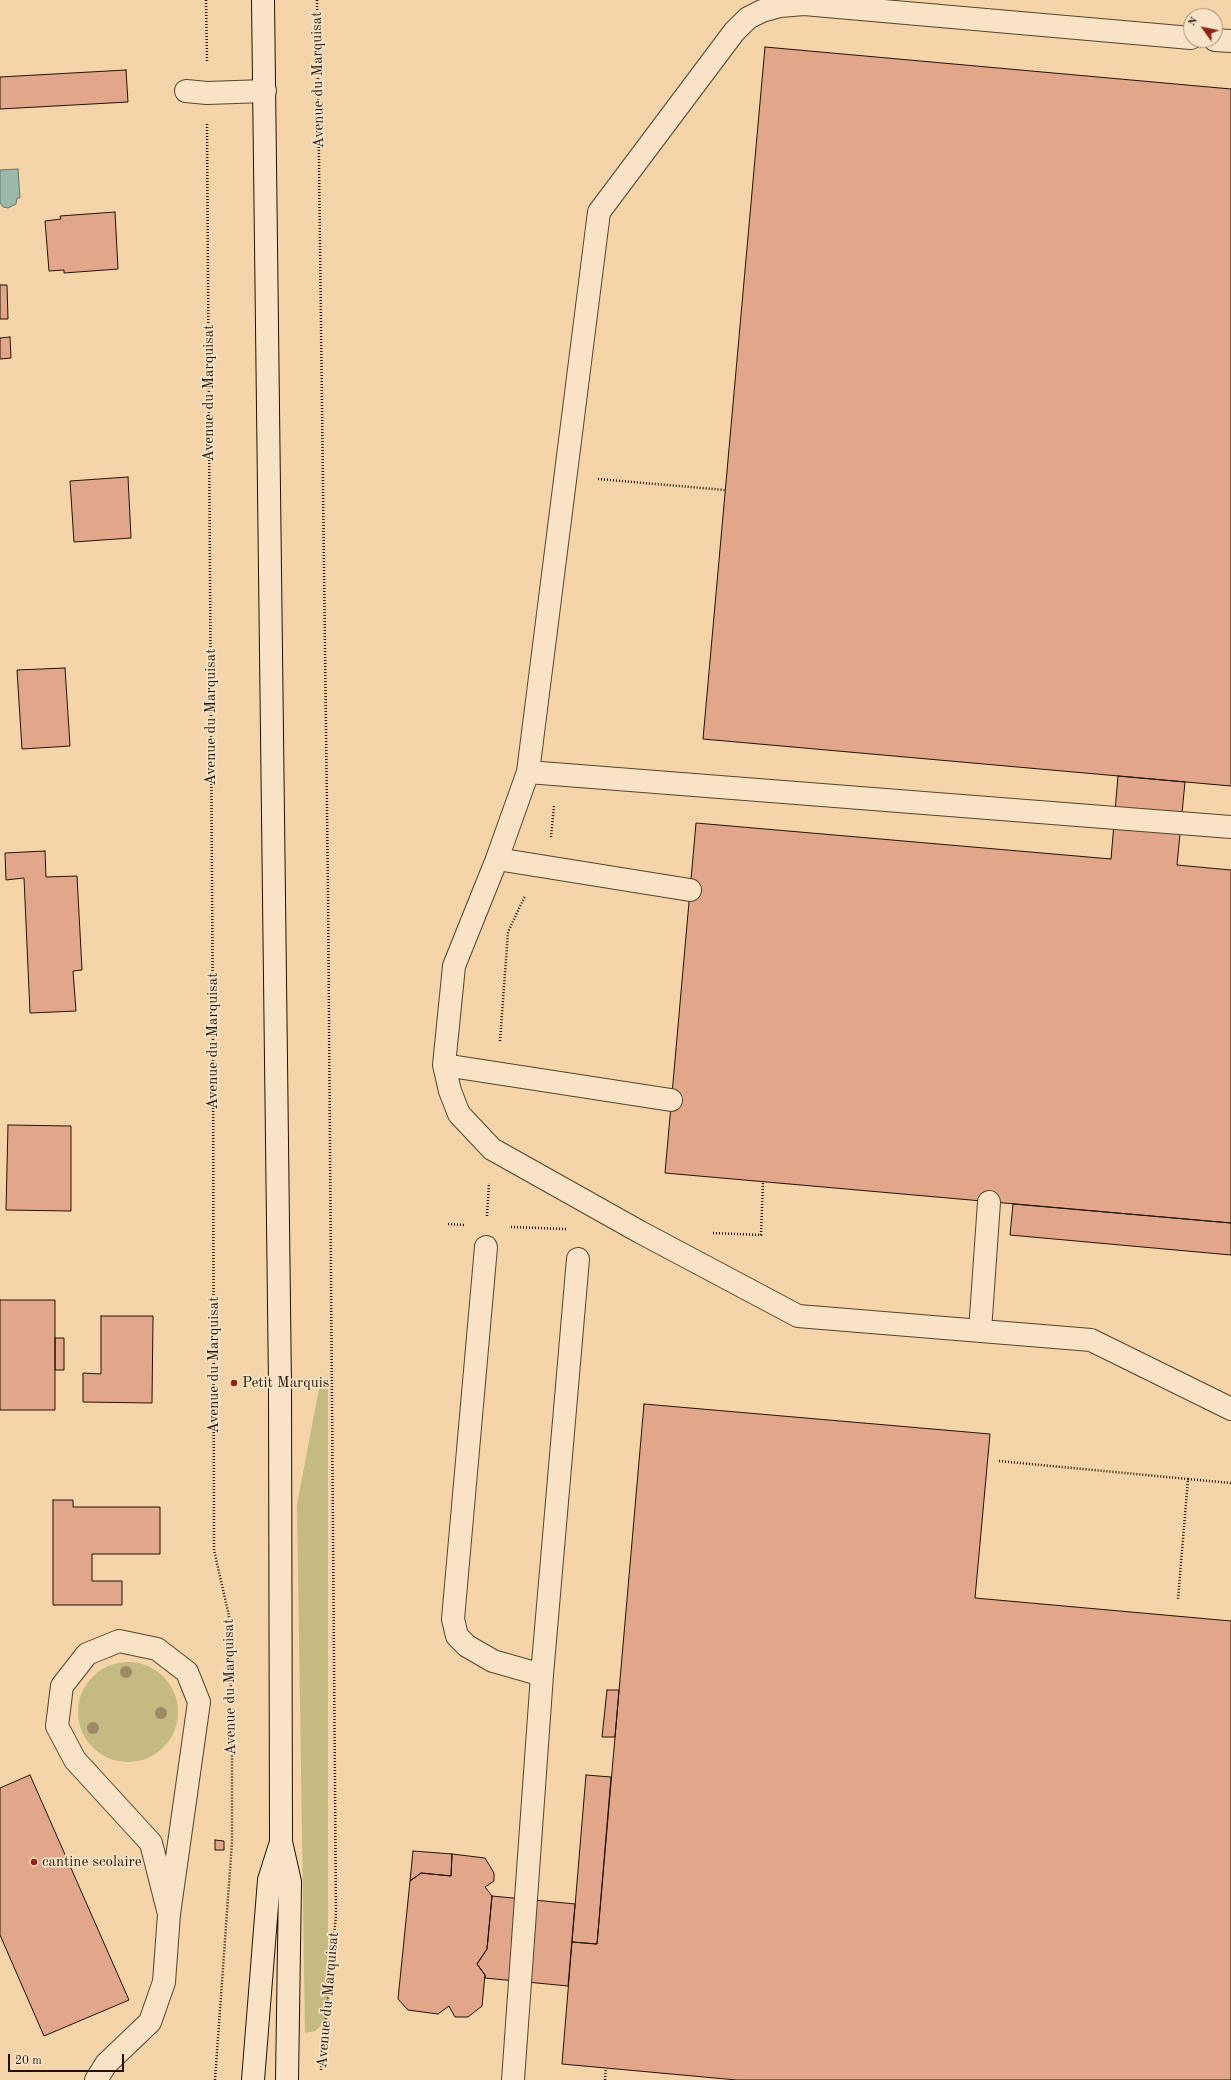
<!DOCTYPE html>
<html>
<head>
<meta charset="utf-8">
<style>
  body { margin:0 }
  #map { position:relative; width:1231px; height:2080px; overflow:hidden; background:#f4d4a8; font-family:"Old Standard TT",serif }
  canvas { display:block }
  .north { position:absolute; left:1183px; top:8px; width:40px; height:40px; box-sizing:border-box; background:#f8e3c6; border:1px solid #a29078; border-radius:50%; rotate:303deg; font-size:11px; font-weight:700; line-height:16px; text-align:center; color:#211304 }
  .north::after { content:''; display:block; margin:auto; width:14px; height:18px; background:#8f2418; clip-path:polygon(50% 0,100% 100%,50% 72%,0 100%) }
  .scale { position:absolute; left:8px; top:2054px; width:116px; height:18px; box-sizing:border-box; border:2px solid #211304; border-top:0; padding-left:5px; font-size:12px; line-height:14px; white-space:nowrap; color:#211304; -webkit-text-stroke:3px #f8e3c6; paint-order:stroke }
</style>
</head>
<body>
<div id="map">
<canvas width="1231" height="2080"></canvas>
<div class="north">N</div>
<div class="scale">20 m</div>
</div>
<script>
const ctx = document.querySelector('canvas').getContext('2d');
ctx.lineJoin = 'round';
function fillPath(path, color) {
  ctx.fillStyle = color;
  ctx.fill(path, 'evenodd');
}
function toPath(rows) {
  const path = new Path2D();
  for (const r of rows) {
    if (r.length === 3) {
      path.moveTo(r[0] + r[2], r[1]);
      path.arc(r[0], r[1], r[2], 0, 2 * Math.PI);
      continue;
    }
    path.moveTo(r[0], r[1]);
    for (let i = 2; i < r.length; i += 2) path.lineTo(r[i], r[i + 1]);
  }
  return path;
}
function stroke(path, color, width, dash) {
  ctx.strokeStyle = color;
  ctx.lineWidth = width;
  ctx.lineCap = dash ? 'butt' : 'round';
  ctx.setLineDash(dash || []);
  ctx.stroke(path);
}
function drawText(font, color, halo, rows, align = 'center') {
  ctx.font = font + ' "Old Standard TT",serif';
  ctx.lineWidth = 3.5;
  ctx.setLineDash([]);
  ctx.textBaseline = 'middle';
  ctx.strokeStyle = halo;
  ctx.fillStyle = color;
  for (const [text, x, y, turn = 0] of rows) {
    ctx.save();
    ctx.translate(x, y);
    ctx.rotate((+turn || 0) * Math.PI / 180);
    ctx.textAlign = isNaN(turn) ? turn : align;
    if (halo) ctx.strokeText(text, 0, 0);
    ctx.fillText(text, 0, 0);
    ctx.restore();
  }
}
fillPath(toPath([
  [328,1386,328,2014,323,2024,315,2031,305,2033,297,1504,319,1389],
  [128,1712,50]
]), '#c4ba82');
const water = toPath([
  [18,169,20,198,17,198,16,204,8,208,3,207,0,203,0,170,18,169]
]);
fillPath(water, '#9cb8a8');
stroke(water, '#6b7666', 1);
const building = toPath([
  [765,47,1231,89,1231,786,703,739,765,47],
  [126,70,128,102,0,109,0,77,126,70],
  [115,212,118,269,64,273,64,270,49,271,45,221,61,219,60,216,115,212],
  [0,285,7,285,8,319,0,319,0,285],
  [10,337,11,358,0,359,0,338,10,337],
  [128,477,131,538,74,542,70,481,128,477],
  [65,668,70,746,22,749,17,670,65,668],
  [1118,776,1185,782,1177,865,1231,870,1231,1223,665,1173,696,823,1111,859,1118,776],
  [45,851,46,877,77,876,82,970,73,971,76,1011,30,1013,24,878,6,880,5,853,45,851],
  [8,1125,71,1126,71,1211,6,1210,8,1125],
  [1013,1204,1231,1223,1231,1255,1010,1235,1013,1204],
  [0,1300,55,1300,55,1410,0,1410,0,1300],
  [101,1316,153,1316,152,1403,83,1402,83,1373,101,1374,101,1316],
  [55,1338,64,1338,64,1370,55,1370,55,1338],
  [644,1404,990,1434,975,1598,1231,1621,1231,2080,737,2080,562,2064,572,1942,597,1944,644,1404],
  [53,1500,73,1500,73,1507,160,1507,160,1554,92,1554,92,1581,122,1581,122,1605,53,1605,53,1500],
  [607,1690,619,1690,615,1737,602,1737,607,1690],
  [30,1775,129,2000,44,2036,0,1935,0,1788,30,1775],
  [586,1775,611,1777,597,1944,572,1942,586,1775],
  [215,1840,224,1841,224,1850,215,1850,215,1840],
  [413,1851,452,1854,451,1876,421,1873,410,1881,413,1851],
  [452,1854,485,1858,494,1873,494,1881,485,1887,492,1896,487,1949,477,1964,485,1975,482,2006,468,2017,455,2017,449,2006,438,2014,408,2010,398,1999,410,1881,421,1873,451,1876,452,1854],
  [492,1896,575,1904,568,1986,485,1978,485,1975,477,1964,487,1949,492,1896]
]);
fillPath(building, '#e2a68b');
stroke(building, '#211304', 1);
const lane = toPath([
  [1191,38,804,4,780,6,762,11,748,18,734,32,599,212,528,772,497,859,454,966,444,1065,450,1091,459,1114,492,1149,640,1232,798,1316,1091,1340,1231,1409],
  [1215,40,1231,41],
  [186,91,207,93,265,91],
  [528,772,1231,827],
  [497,859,690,890],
  [444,1065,671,1100],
  [486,1247,453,1619,457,1636,467,1646,493,1661,542,1675],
  [980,1331,989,1202],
  [96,2080,106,2064,150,2022,164,1982,169,1914,199,1702,187,1672,157,1649,119,1641,87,1654,62,1686,57,1726,75,1760,151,1843,169,1914],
  [513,2080,542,1675,578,1259]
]);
const secondary = toPath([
  [263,0,280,1385,281,1842,290,1882,287,2080],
  [253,2080,269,1880,281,1842]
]);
stroke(lane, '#56432d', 24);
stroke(secondary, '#211304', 24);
stroke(toPath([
  [206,0,207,61],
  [317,0,328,891,336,1915,321,2070],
  [207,124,213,1029,214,1550,229,1616,231,1694],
  [598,479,725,490],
  [551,837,554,806],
  [500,1041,508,932,525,896],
  [487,1216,489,1183],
  [448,1224,464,1225],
  [511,1227,566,1229],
  [713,1233,761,1235,763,1182],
  [999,1461,1188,1479,1178,1599],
  [1188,1479,1231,1483],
  [215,2080,232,1842,232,1711],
  [605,2080,606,2068]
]), '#211304', 2.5, [1, 2]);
stroke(lane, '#f8e3c6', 22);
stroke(secondary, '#f8e3c6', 22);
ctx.fillStyle = '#9f8a66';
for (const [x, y] of [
  [126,1672],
  [161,1713],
  [93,1728]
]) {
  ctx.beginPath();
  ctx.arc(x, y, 6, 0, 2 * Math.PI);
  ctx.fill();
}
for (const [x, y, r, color] of [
  [234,1383,4,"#8f2418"],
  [34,1862,4,"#8f2418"]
]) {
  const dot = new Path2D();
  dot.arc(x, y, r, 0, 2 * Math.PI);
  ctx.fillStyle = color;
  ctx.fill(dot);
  stroke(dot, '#f8e3c6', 1.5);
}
drawText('15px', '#211304', '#f8e3c6', [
  ["Avenue du Marquisat",318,80,-91],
  ["Avenue du Marquisat",209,393,-90],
  ["Avenue du Marquisat",211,717,-90],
  ["Avenue du Marquisat",213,1041,-90],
  ["Avenue du Marquisat",214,1365,-90],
  ["Avenue du Marquisat",230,1687,-91],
  ["Avenue du Marquisat",328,2000,-85]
]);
drawText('15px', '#211304', '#f8e3c6', [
  ["Petit Marquis",242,1383],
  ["cantine scolaire",42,1862]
], 'left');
</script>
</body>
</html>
